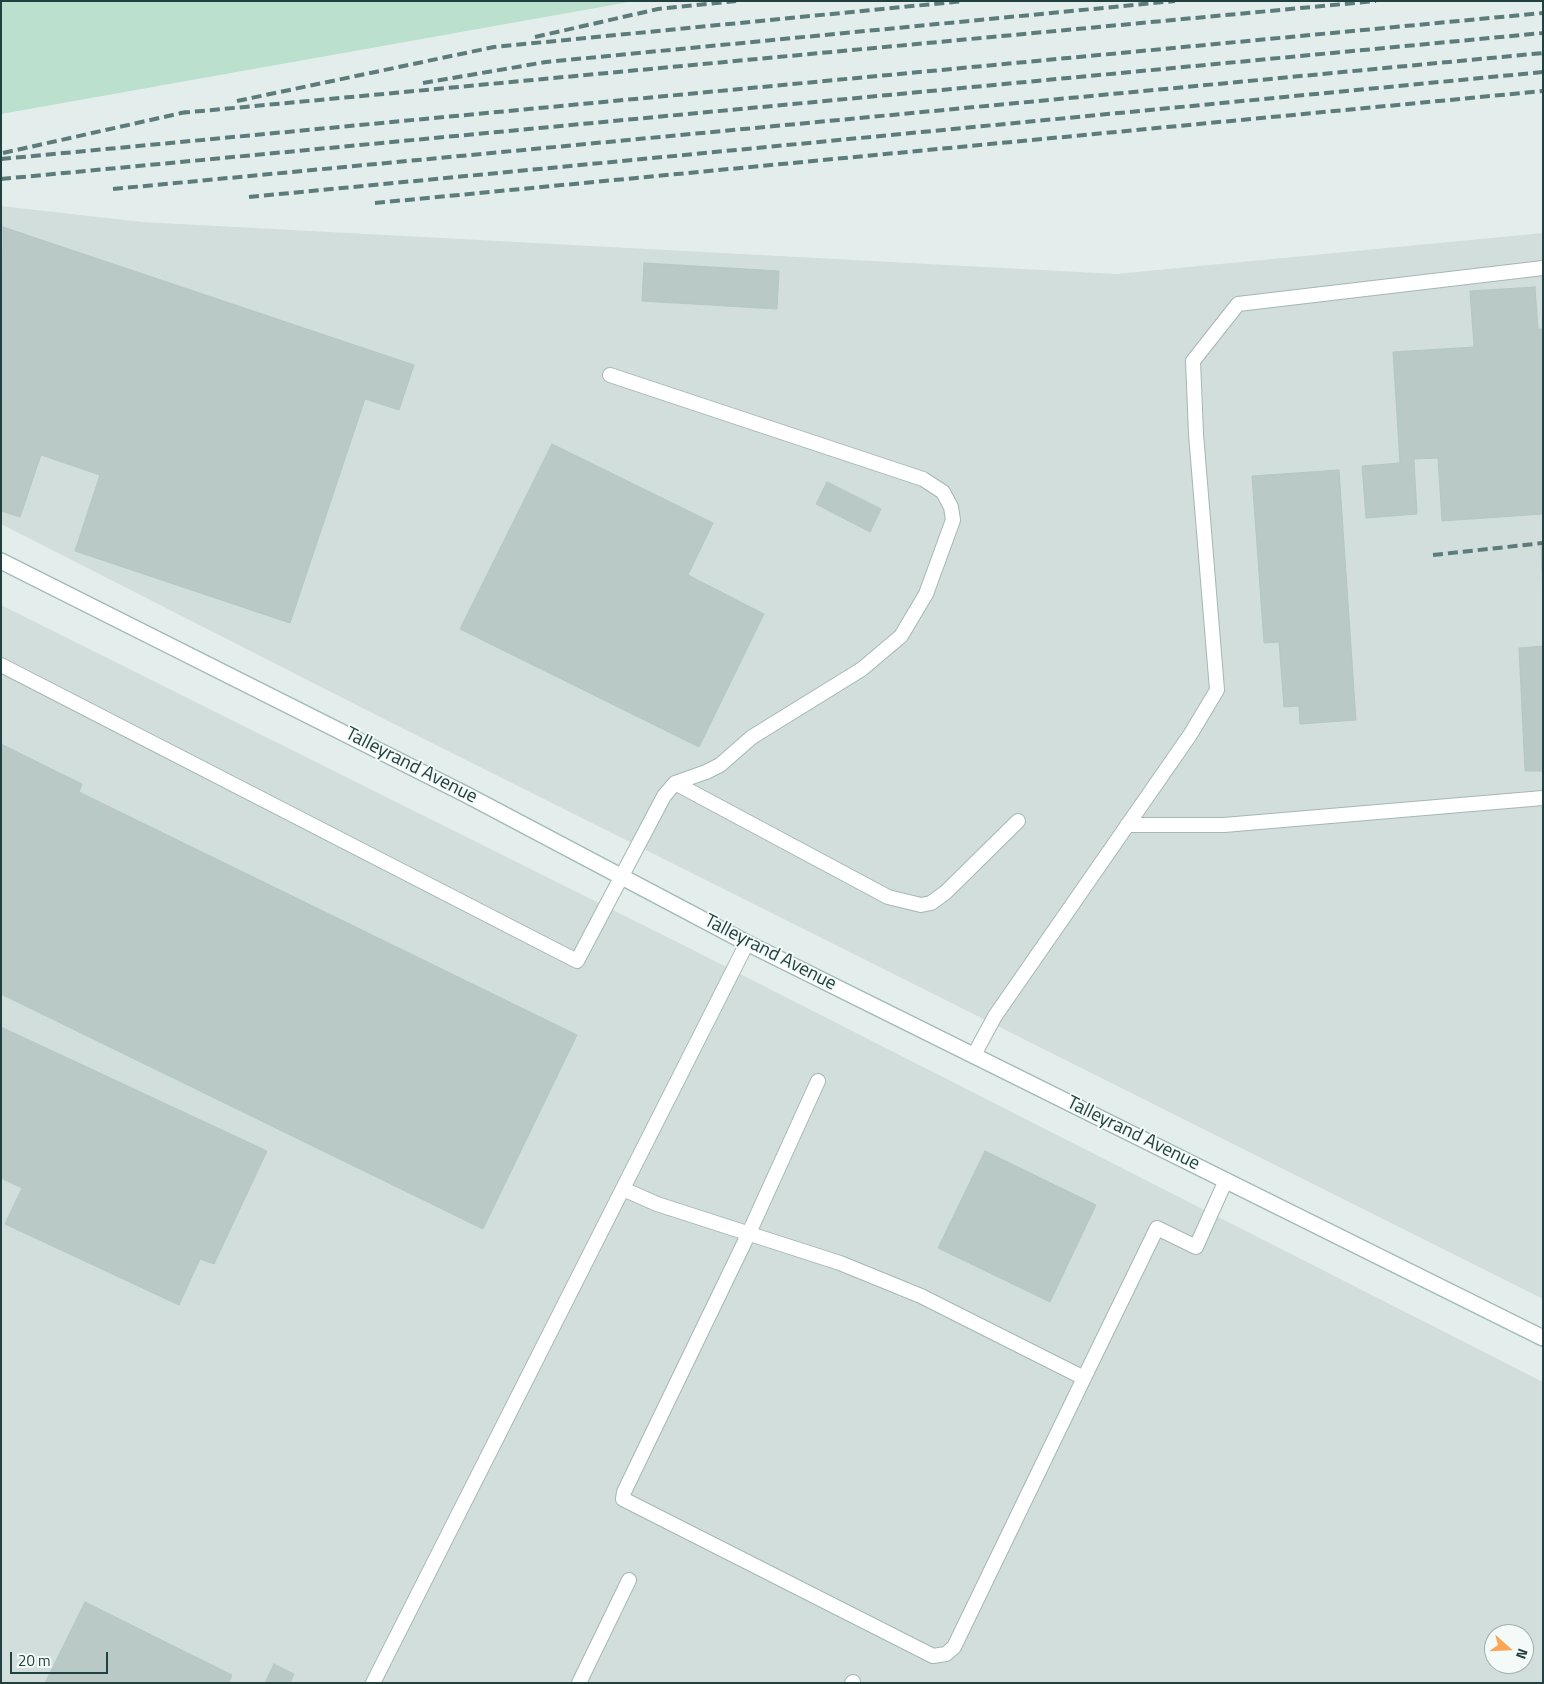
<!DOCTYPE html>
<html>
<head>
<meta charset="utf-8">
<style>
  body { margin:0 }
  #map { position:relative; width:1544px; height:1684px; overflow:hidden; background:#e3eeec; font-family:"Titillium Web",sans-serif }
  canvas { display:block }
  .frame { position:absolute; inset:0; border:2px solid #214140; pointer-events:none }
  .north { position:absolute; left:1484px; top:1624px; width:50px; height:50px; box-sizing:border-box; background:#f4faf8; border:1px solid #a0b0ae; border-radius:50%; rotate:110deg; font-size:14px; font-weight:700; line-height:20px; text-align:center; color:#214140 }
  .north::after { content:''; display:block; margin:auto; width:18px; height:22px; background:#fba654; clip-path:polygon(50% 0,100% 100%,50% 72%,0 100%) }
  .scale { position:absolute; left:10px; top:1652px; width:98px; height:22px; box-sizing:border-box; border:2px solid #214140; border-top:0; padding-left:6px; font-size:15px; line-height:18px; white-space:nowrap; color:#214140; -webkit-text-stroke:4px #f4faf8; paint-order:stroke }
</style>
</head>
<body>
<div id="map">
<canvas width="1544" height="1684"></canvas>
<div class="frame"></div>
<div class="north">N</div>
<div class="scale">20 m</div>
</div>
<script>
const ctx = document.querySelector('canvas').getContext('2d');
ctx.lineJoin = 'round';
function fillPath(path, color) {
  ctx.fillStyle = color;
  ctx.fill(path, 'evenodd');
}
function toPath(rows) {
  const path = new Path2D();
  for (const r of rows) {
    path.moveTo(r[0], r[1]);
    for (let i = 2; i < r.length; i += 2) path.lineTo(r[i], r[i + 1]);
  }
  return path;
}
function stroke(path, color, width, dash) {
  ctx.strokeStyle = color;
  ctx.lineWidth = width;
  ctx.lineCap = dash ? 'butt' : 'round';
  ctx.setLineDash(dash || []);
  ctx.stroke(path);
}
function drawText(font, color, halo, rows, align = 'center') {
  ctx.font = font + ' "Titillium Web",sans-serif';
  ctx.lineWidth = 4;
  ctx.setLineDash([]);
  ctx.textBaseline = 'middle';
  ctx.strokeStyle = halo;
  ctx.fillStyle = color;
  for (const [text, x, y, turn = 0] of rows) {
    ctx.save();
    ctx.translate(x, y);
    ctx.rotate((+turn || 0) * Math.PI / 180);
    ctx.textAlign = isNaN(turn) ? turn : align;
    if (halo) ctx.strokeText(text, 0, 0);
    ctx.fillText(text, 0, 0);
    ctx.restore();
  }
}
fillPath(toPath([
  [1,206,142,222,1116,274,1543,233,1543,1299,380,717,1,524],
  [1,605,689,948,1543,1382,1543,1683,1,1683],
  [1494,1634,1524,1634,1524,1664,1494,1664]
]), '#d1dedc');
fillPath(toPath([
  [1,1,635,1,1,114]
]), '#bbe0ce');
const building = toPath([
  [3,227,414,365,399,410,365,399,290,623,75,551,100,475,41,455,20,517,1,511,3,227],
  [644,263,779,271,777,309,642,301,644,263],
  [1535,287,1538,329,1543,329,1543,514,1442,521,1438,458,1414,459,1417,514,1366,518,1362,466,1400,463,1393,352,1474,347,1470,291,1535,287],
  [552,444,713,523,688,575,764,614,699,747,460,629,552,444],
  [1339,470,1356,720,1300,724,1299,706,1284,707,1279,642,1264,643,1252,476,1339,470],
  [827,482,881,509,870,532,816,504,827,482],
  [1541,547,1543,547,1543,603,1541,547],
  [1543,646,1543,771,1525,771,1519,648,1543,646],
  [1,744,82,784,79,792,577,1035,483,1229,1,994,1,744],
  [1,1027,267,1151,214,1264,200,1259,179,1305,5,1224,22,1188,1,1178,1,1027],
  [985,1151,1096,1205,1050,1302,938,1248,985,1151],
  [85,1602,232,1675,229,1683,45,1683,85,1602],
  [274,1664,294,1674,290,1683,265,1683,274,1664]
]);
fillPath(building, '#b8c9c6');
stroke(building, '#b5c8c5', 1);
const lane = toPath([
  [1,665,577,961,664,796,675,783,706,772,720,765,752,737,862,669,901,636,926,594,953,520,951,507,943,492,923,479,610,375],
  [675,783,888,897,921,905,931,903,946,892,1018,821],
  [1127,825,1224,825,1543,798],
  [974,1055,995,1016,1190,735,1217,690,1196,434,1193,361,1238,304,1543,268],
  [818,1081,748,1235,624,1492,623,1499,933,1656,946,1654,954,1647,1084,1378],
  [623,1189,657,1204,840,1263,921,1296,1084,1378,1157,1228,1196,1247,1226,1180],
  [373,1683,747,943],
  [579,1683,629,1580],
  [852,1683,853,1682]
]);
const secondary = toPath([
  [1,561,467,795,747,943,1543,1338]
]);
stroke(lane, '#a5b7b5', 16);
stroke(secondary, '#a1bbb8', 18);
stroke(lane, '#fff', 14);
stroke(secondary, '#fff', 15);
stroke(toPath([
  [535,37,658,9,736,1],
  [423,83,546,62,1175,1],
  [237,101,494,47,964,1],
  [180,113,1376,1],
  [3,153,186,112],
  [1,159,1543,13],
  [1,179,1543,33],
  [113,189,1543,53],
  [249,197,1543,72],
  [375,203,1543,91],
  [1433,555,1543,543]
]), '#5c7c7b', 4, [10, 5]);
drawText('19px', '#214140', '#f4faf8', [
  ["Talleyrand Avenue",411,766,27],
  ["Talleyrand Avenue",770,953,27],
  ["Talleyrand Avenue",1133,1134,26]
]);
</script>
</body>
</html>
